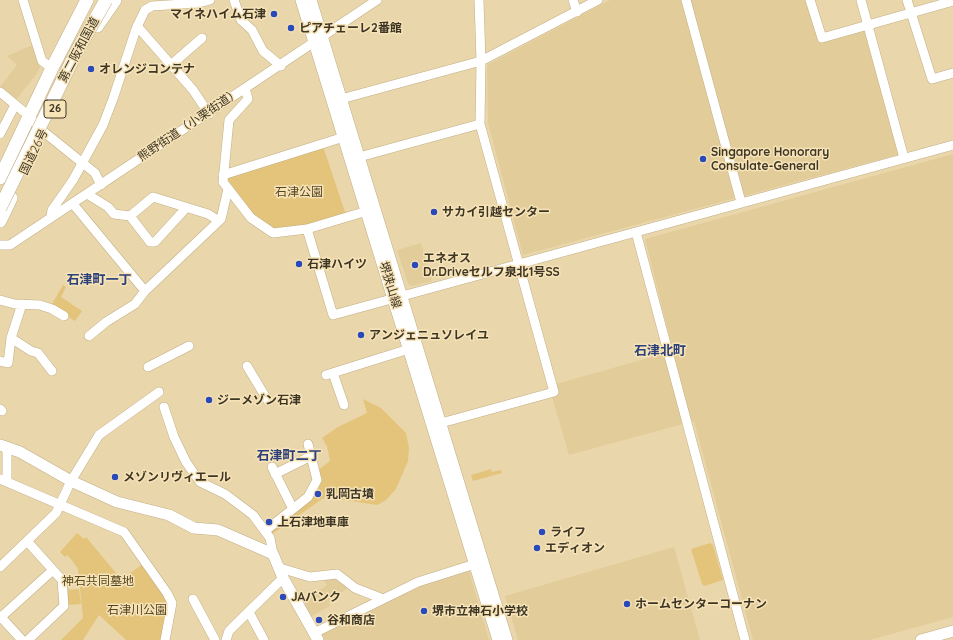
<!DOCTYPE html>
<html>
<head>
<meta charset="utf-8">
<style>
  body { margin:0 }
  canvas { display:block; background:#ead6ab }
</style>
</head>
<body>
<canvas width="953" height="640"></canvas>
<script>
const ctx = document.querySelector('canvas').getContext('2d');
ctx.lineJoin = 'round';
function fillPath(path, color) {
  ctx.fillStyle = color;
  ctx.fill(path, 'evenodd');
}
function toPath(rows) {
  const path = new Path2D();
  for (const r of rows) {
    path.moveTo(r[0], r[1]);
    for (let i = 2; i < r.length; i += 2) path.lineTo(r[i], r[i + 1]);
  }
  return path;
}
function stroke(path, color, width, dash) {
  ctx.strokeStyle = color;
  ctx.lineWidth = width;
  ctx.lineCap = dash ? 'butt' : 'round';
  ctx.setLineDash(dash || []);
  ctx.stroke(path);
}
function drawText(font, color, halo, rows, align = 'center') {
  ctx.font = font + ' Quicksand,"Noto Sans JP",sans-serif';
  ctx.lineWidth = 3;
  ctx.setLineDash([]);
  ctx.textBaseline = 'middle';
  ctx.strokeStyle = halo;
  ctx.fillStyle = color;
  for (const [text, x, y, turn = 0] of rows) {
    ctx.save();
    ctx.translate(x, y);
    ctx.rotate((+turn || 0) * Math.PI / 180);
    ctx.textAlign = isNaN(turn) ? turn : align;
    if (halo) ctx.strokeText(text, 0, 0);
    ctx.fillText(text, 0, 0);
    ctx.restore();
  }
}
fillPath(toPath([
  [610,0,806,0,819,43,864,30,900,154,523,255,488,123,487,65],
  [33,45,40,67,36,75,15,101,0,87,17,65,7,56],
  [953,154,953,617,870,640,753,640,694,421,569,455,552,397,559,394,556,384,673,351,645,239],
  [421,243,432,281,412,286,408,284,397,250],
  [674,547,700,640,518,640,505,596],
  [469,571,489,640,324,640,321,634,422,585],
  [337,575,350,586,329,603,330,606,310,617,303,605,308,602,306,599,327,585,322,577]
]), '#e2cc99');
fillPath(toPath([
  [323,146,346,215,306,227,275,231,254,216,230,187,226,177],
  [63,285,66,287,61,297,82,311,75,321,53,308,52,304],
  [363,399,381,408,406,433,409,448,408,461,396,489,386,500,377,505,325,497,272,534,271,531,295,512,318,470,330,461,327,446,322,438,338,427,367,413],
  [491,469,492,472,501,470,502,473,473,481,471,475],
  [77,533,84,539,86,537,121,579,114,591,121,579,143,564,168,602,161,640,126,640,99,615,83,640,61,640,83,618,78,569,71,559,67,555,65,557,60,552],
  [710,543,713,545,723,580,704,586,702,584,691,549],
  [79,589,81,604,68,605,66,590]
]), '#e4c47a');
const minor = toPath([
  [23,0,42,61,52,68],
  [234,0,241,20,252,30,263,51,281,66],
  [573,0,577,12],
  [686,0,741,202],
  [810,0,822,38,953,1],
  [861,0,904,158],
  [907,0,932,79,953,73],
  [137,26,193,90,209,114],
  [172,64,202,38],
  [245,88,248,99,229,120,223,182,251,218,273,233,307,229],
  [0,92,29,116,44,132,95,173,101,185],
  [341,99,481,61,598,0],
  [0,134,15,105],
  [359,157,480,124],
  [223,175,344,137],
  [87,194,108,207,114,214,130,216,153,197,208,214,219,221],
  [73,204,145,291],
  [367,211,307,229,333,315,953,145],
  [130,216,150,242,155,242,186,208],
  [51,217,52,210,73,180,103,125,113,99,136,29,145,10,152,6,199,3,210,0],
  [636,232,745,640],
  [0,245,10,245,377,0],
  [0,300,15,304,40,305,52,309,64,316],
  [89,336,106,322,135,304,145,291,221,219,228,189],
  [11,338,31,351,38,353,52,371],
  [0,361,8,363,11,338,22,304],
  [247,366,268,401],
  [148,367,189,346],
  [333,373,344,405],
  [326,375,409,349],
  [164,407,174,437,186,462,200,482,225,494,253,515,270,538,273,554],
  [0,409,2,411],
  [441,423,554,392,480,124,481,61,479,0],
  [272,467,293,509],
  [275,474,311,456],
  [0,479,124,532,167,593,172,603,165,640],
  [7,482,7,447],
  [265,531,308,497,317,480,308,444],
  [27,541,62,580,64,606,28,640],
  [0,567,56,513,71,481,99,435,159,392],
  [280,568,310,577,337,574,355,588,383,599],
  [193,599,215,640],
  [249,612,264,640],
  [0,616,22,640],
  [0,618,53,570],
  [314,633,418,582,475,564],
  [226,640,229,631,236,624,283,578]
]);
const major = toPath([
  [301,0,498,640],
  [311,0,507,640],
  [0,445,20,452,71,481,117,502,169,515,194,528,218,530,273,554,283,578,318,640],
  [921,640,953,631]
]);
const highway = toPath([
  [97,26,115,0],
  [0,178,52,68,87,0],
  [0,221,11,198]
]);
stroke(minor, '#c1ae84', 10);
stroke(major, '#c1ae84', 12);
stroke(highway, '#c1ae84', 14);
stroke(minor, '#fff', 9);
stroke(major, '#fff', 11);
stroke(highway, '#fff', 13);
const highwayBridge = toPath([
  [0,208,77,51,106,0]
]);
stroke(highwayBridge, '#c1ae84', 14, []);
stroke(highwayBridge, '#fff', 13);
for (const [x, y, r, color] of [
  [274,14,4,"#2a4ab9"],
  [291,28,4,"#2a4ab9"],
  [91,69,4,"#2a4ab9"],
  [703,159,4,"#2a4ab9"],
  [434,212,4,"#2a4ab9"],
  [299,264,4,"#2a4ab9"],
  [415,265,4,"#2a4ab9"],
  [361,335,4,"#2a4ab9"],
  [209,400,4,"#2a4ab9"],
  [115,477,4,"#2a4ab9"],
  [318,494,4,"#2a4ab9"],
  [269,522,4,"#2a4ab9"],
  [542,532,4,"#2a4ab9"],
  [537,548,4,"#2a4ab9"],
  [283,597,4,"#2a4ab9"],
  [627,604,4,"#2a4ab9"],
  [424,611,4,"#2a4ab9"],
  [319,620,4,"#2a4ab9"]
]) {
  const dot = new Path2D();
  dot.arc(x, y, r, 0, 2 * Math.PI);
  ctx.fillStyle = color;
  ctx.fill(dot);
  stroke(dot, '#f7e3b8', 1.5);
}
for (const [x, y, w] of [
  [55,109,22]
]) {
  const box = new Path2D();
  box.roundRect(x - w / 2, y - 9, w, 18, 3);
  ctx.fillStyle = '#f7e3b8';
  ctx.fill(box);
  stroke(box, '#3e3625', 1);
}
drawText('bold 11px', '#3e3625', null, [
  ["26",55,109]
]);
drawText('bold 12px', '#3e3625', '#f7e3b8', [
  ["マイネハイム石津",266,14,"right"],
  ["ピアチェーレ2番館",299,28],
  ["オレンジコンテナ",99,69],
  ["Singapore Honorary",711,152],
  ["Consulate-General",711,166],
  ["サカイ引越センター",442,212],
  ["エネオス",423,258],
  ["Dr.Driveセルフ泉北1号SS",423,272],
  ["石津ハイツ",307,264],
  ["アンジェニュソレイユ",369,335],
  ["ジーメゾン石津",217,400],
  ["メゾンリヴィエール",123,477],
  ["乳岡古墳",326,494],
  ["上石津地車庫",277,522],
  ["ライフ",550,532],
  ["エディオン",545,548],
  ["JAバンク",291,597],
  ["ホームセンターコーナン",635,604],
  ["堺市立神石小学校",432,611],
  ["谷和商店",327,620]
], 'left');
drawText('12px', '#3e3625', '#f7e3b8', [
  ["第二阪和国道",79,50,-62],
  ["熊野街道（小栗街道）",189,125,-34],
  ["国道26号",34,152,-64],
  ["堺狭山線",390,285,73]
]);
drawText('12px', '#554622', '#f7e3b8', [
  ["石津公園",299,192],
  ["神石共同墓地",98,581],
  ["石津川公園",137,610]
]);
drawText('bold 13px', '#2c4079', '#f7e3b8', [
  ["石津町一丁",99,280],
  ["石津北町",660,351],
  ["石津町二丁",289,456]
]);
</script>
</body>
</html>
